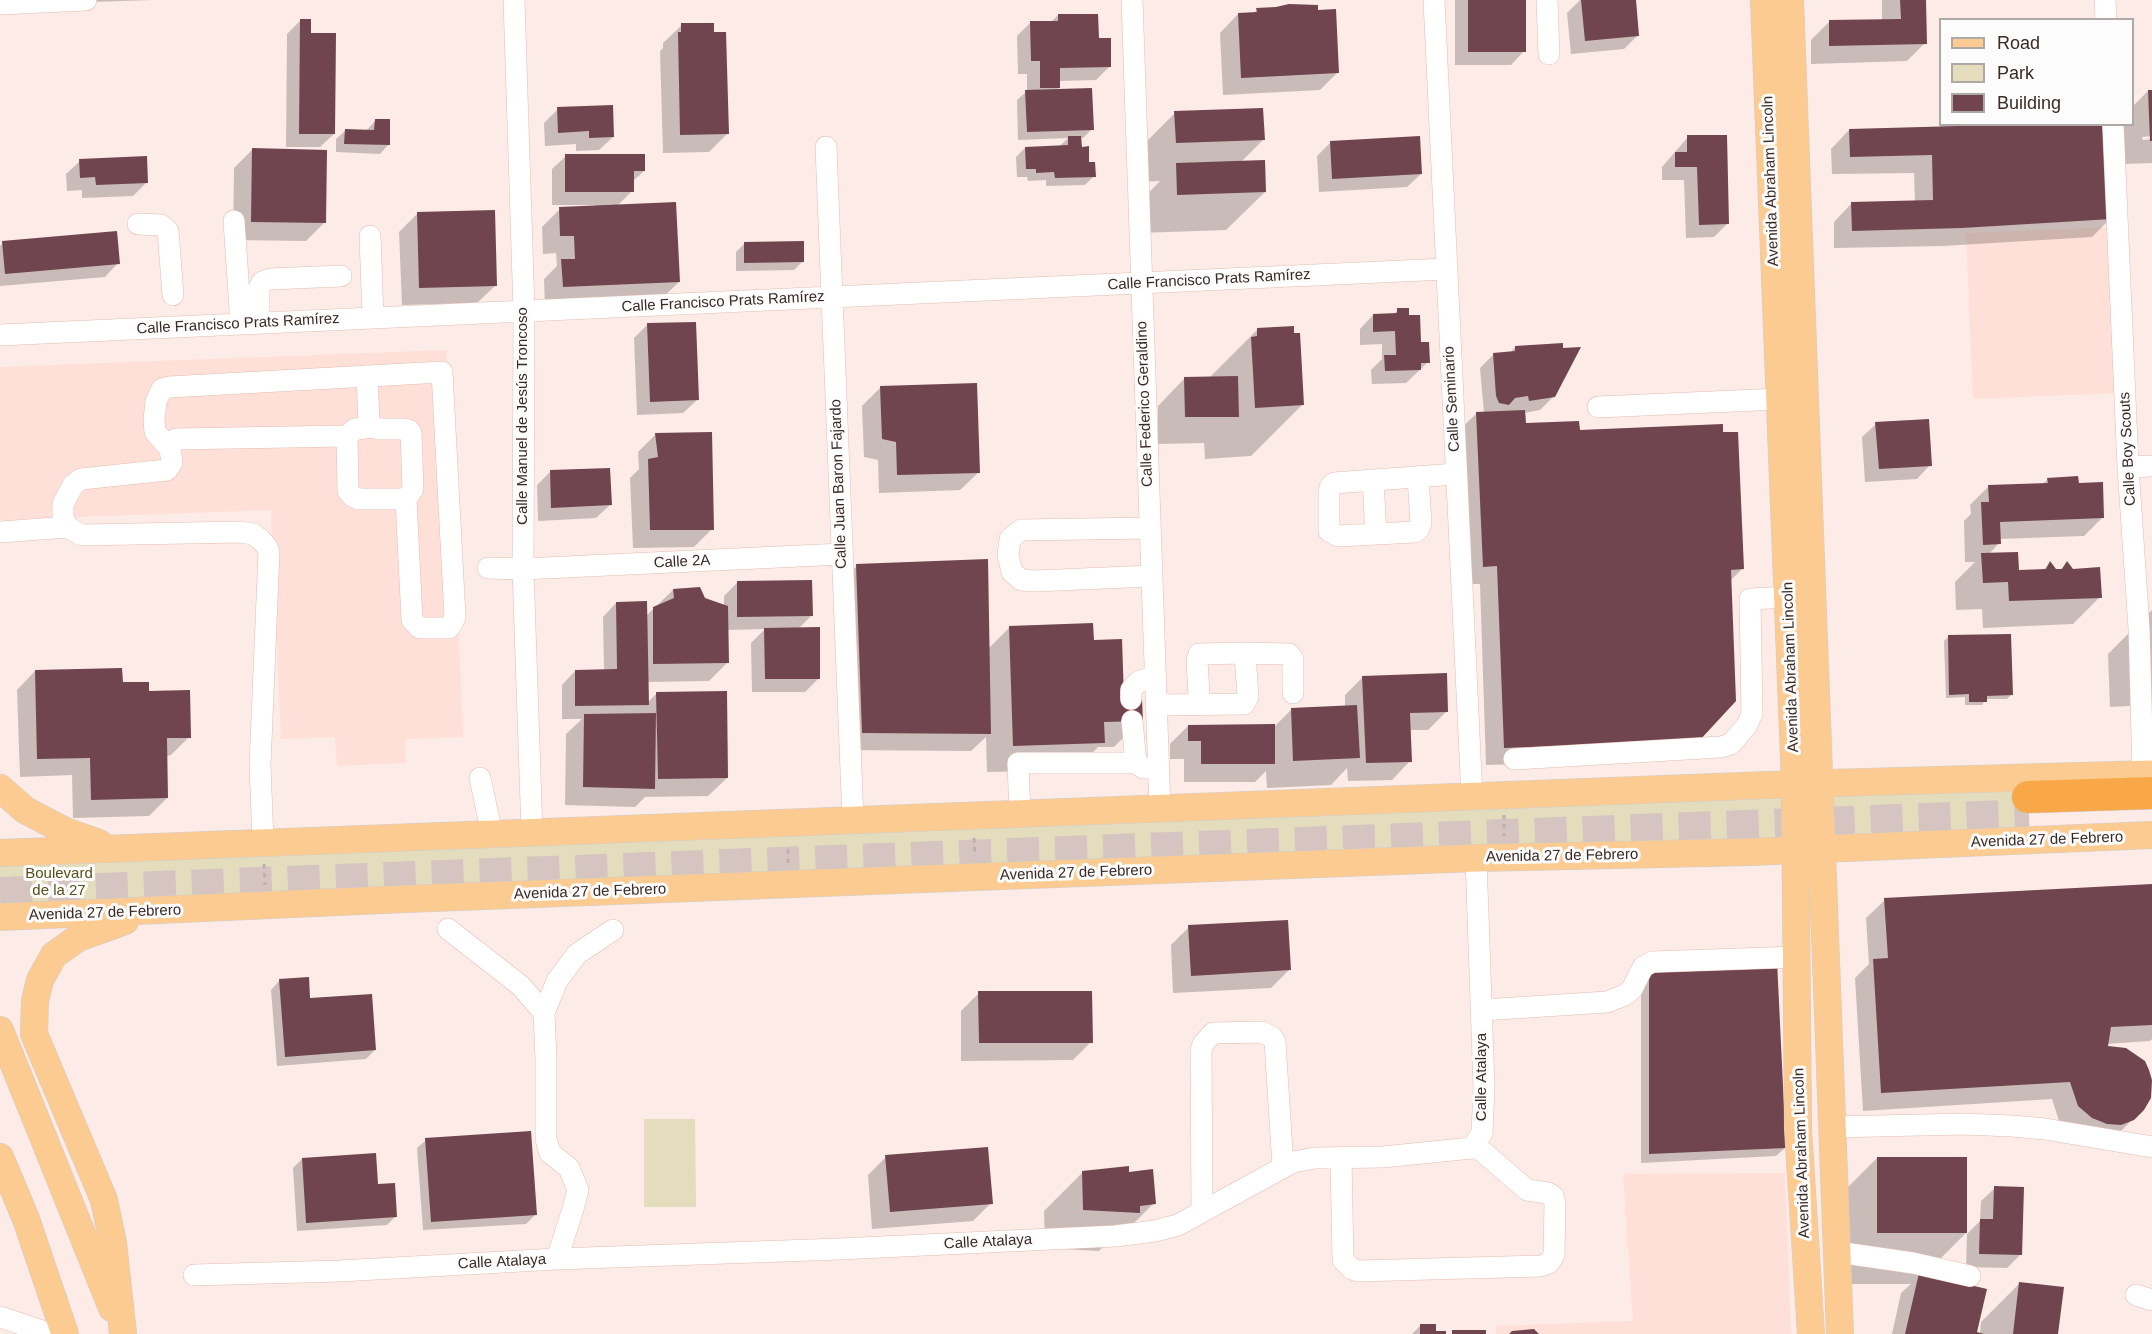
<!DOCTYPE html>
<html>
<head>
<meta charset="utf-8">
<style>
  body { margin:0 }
  #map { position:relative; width:2152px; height:1334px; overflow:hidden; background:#fcebe6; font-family:Helvetica,sans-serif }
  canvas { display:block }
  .legend { position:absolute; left:1939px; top:18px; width:195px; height:108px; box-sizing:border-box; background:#fcfcfc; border:2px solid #aea8a6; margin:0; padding:8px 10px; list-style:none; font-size:18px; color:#3a2a26 }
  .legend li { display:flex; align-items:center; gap:12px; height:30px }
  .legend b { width:30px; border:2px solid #aea8a6 }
</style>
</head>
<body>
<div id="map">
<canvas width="2152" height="1334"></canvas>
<ul class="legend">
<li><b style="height:8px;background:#fbcb92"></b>Road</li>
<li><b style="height:16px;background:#e3ddbe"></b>Park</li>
<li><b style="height:16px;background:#70454f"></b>Building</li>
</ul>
</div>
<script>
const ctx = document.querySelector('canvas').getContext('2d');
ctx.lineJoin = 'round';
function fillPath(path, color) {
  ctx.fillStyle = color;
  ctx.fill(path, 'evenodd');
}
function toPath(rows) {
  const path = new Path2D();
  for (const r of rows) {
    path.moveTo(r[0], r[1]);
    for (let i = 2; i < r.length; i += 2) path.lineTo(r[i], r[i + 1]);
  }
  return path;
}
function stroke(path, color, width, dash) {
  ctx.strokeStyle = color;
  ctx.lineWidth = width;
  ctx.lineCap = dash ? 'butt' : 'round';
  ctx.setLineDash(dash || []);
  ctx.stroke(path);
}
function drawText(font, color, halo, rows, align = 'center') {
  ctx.font = font + ' Helvetica,sans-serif';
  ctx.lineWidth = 6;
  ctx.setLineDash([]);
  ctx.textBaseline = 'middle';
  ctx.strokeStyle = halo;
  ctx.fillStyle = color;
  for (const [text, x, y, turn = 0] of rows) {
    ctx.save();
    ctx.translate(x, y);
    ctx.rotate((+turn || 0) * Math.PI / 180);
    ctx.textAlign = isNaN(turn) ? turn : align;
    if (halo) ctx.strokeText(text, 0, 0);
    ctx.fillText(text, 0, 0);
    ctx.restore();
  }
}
fillPath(toPath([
  [2114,227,2121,393,1973,399,1966,233],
  [446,350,463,737,405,739,406,763,337,766,335,737,281,739,271,510,0,520,0,367],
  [1785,1173,1791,1334,1496,1334,1496,1326,1633,1321,1623,1174]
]), '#ffe0d8');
fillPath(toPath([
  [2017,783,2022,833,0,912,0,858],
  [644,1119,695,1119,696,1207,644,1207]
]), '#e3ddbe');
fillPath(toPath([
  [0,0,153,0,0,5],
  [1455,0,1524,0,1524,51,1511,65,1455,65],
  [1580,0,1634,0,1637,36,1624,49,1571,54,1567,13],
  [1882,0,1924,0,1925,43,1907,61,1811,64,1811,40,1829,22,1882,21],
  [1257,10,1338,72,1320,90,1223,95,1220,33,1238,14,1253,14],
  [1058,15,1097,40,1110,66,1096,80,1059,81,1059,87,1056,91,1092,129,1083,138,1080,138,1080,148,1094,176,1085,185,1046,186,1046,180,1028,181,1027,177,1017,177,1016,157,1025,148,1059,147,1068,138,1018,140,1017,100,1027,91,1027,74,1018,74,1017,36,1031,22,1051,22],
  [301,20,309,35,334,134,320,147,286,147,287,34],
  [682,25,727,134,709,152,663,153,660,51,663,48,663,43],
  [2148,91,2152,91,2152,136,2142,137,2143,140,2152,139,2152,163,2123,164,2122,124,2132,124,2132,107],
  [558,109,613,137,599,150,576,151,576,144,545,146,544,123],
  [1175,113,1263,140,1240,163,1265,192,1226,230,1139,233,1138,204,1160,181,1137,182,1136,152],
  [375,121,388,145,380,154,336,152,336,139,345,131,366,131],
  [1941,124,2101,124,2110,219,2092,237,1943,246,1834,248,1834,222,1852,203,1915,202,1914,173,1832,174,1831,149,1849,130,1941,128],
  [1688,137,1727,224,1714,237,1686,238,1684,180,1662,180,1662,167],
  [1331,142,1421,174,1407,187,1319,192,1317,156],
  [252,150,324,223,306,241,233,240,234,168],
  [566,156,644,171,632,182,632,191,617,206,679,282,660,300,545,305,544,279,557,266,556,253,543,254,542,227,560,209,595,207,595,205,552,205,552,169],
  [80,161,146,183,133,196,82,198,82,190,67,191,66,174],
  [417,214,496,285,477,303,402,305,399,232],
  [3,243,118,263,105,277,0,286,0,246],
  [745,243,803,261,794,270,736,271,736,252],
  [1398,310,1407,317,1428,362,1406,383,1372,384,1371,370,1382,359,1382,344,1360,345,1360,329,1373,315,1393,315],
  [648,324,697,400,683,413,637,415,634,338],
  [1257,330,1302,405,1251,456,1205,459,1204,443,1158,444,1158,406,1185,378,1209,378],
  [1515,347,1554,396,1540,410,1524,413,1524,425,1578,431,1743,568,1730,581,1679,759,1486,765,1480,584,1465,584,1458,431,1477,413,1484,413,1480,368,1494,354,1510,353],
  [880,388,979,472,960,490,879,493,878,460,864,457,862,406],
  [1876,424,1930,465,1917,479,1865,482,1862,437],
  [656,434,712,529,694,547,633,548,630,478,639,469,638,452],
  [550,472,610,505,596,518,538,521,537,485],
  [2048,479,2078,485,2103,517,2084,536,1999,539,1999,543,1989,554,2017,572,2042,571,2050,563,2055,571,2059,571,2067,563,2100,597,2073,624,1983,628,1982,609,1956,610,1955,582,1975,562,1965,562,1964,521,1971,514,1970,505,1988,487,2042,485],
  [857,566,988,649,1010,627,1092,641,1141,720,1114,747,1098,747,1076,770,987,772,986,737,971,751,844,750,838,584],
  [737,583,812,615,798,629,819,678,805,692,752,692,751,643,765,629,727,630,727,663,709,681,647,682,647,703,657,693,727,778,708,796,645,797,635,807,565,805,566,734,582,719,562,719,562,685,575,671,604,671,603,617,616,603,646,616,673,590,724,606,724,596],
  [2152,610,2152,765,2149,705,2110,707,2108,654],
  [1948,637,2011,695,2007,699,1986,699,1982,705,1965,705,1965,697,1946,698,1944,641],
  [35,671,121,684,147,693,189,737,171,755,166,756,167,798,149,816,73,818,72,775,20,777,17,690],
  [1363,677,1447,711,1428,730,1409,730,1410,761,1392,780,1348,781,1347,768,1331,785,1267,788,1266,771,1255,782,1184,782,1184,759,1170,759,1170,744,1188,726,1275,726,1292,709,1345,707,1345,695],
  [2152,886,2152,1039,2150,1041,2106,1044,2106,1047,2143,1109,2114,1138,2060,1124,2052,1099,1863,1111,1855,978,1869,964,1866,918,1885,900],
  [1189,927,1289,970,1271,988,1173,993,1171,945],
  [1650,974,1785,1148,1776,1156,1641,1163,1641,983],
  [279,981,309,1000,375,1050,366,1059,277,1066,271,990],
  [979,993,1091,1042,1073,1060,961,1061,961,1011],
  [426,1140,535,1215,526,1224,423,1230,417,1148],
  [886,1157,991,1203,973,1221,872,1229,868,1175],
  [1877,1158,1966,1233,1923,1276,1975,1334,1892,1334,1901,1293,1911,1284,1827,1284,1826,1209],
  [302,1159,377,1186,396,1216,387,1225,297,1231,293,1168],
  [1083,1172,1127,1174,1154,1203,1115,1242,1107,1243,1099,1251,1045,1248,1044,1211],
  [1995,1188,2020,1255,2007,1268,1966,1267,1967,1234,1980,1221,1981,1201],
  [2020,1283,2057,1334,1977,1334,1980,1333,1981,1322],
  [1420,1326,1435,1333,1444,1334,1412,1334]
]), '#0003');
fillPath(toPath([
  [1468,0,1526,0,1526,52,1468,52],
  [1581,0,1636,0,1639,36,1585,41],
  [1900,0,1926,0,1927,44,1829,46,1829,20,1901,19],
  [1289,4,1318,5,1318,10,1336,9,1339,73,1241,78,1238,13,1257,12,1256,8,1276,7],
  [1058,14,1098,14,1099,38,1111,38,1111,67,1060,68,1060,88,1040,88,1040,61,1031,61,1030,21,1058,21],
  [300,19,311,19,311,33,336,33,335,134,299,134],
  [681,23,714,23,714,32,726,32,729,134,680,135,678,32,681,32],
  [1092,88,1094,130,1027,132,1025,90],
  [2148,90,2152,90,2152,141,2150,141],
  [613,105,614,137,589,138,589,131,558,133,557,107],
  [1263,108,1265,140,1176,143,1174,111],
  [375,119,390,119,390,145,344,144,345,129,374,130],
  [1959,124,2103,124,2112,219,1962,228,1852,231,1851,202,1933,200,1932,155,1850,157,1849,129,1959,126],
  [1687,135,1727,135,1729,224,1699,225,1697,167,1675,167,1675,152,1687,152],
  [1068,136,1081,136,1082,147,1089,146,1089,162,1095,162,1096,177,1055,178,1054,172,1036,173,1036,169,1026,169,1025,147,1068,145],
  [1420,136,1422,174,1332,179,1330,141],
  [252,148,327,150,326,223,251,222],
  [565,154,645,154,645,171,634,171,634,192,565,192],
  [147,156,148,183,96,185,95,177,80,178,79,159],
  [1265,160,1266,192,1177,195,1176,163],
  [676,202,680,282,563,287,561,259,575,259,574,236,560,236,559,207],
  [495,210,497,286,419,288,417,212],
  [117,231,120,264,5,274,2,241],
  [804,241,804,262,744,263,744,242],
  [1397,308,1409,308,1409,315,1420,315,1421,342,1429,342,1430,363,1421,363,1421,370,1385,371,1384,355,1396,355,1395,331,1373,332,1373,314,1397,313],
  [696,322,699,400,650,402,647,323],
  [1294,326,1294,333,1300,333,1304,405,1255,408,1251,337,1257,336,1257,328],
  [1563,343,1563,348,1581,347,1555,397,1529,401,1528,396,1515,398,1509,405,1499,403,1496,396,1493,353,1515,351,1515,346],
  [1238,376,1239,417,1185,417,1184,377],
  [977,383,980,473,897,475,896,442,882,439,880,386],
  [1525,410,1526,423,1579,421,1580,430,1723,424,1723,432,1738,432,1744,569,1731,570,1736,701,1699,741,1504,748,1497,566,1483,567,1476,412],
  [1929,419,1932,466,1879,469,1875,422],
  [712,432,714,530,650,530,648,459,658,457,655,433],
  [610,468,612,505,551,508,550,470],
  [2078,476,2079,483,2103,482,2104,518,2000,522,2001,544,1983,545,1981,502,1989,502,1988,485,2048,483,2047,478],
  [2018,552,2019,570,2046,569,2050,561,2056,569,2062,569,2067,561,2073,569,2100,567,2102,598,2009,601,2008,582,1983,583,1981,553],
  [988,559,991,734,862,733,856,564],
  [812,580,813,616,737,617,737,581],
  [700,587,705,598,728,606,729,663,653,664,653,607,674,598,673,589],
  [647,601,649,705,575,706,575,670,617,669,616,602],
  [1093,623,1094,640,1122,639,1124,699,1142,698,1143,721,1104,722,1105,743,1013,746,1009,626],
  [820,627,820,679,765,679,764,628],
  [2011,634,2013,695,1987,696,1987,702,1969,702,1969,694,1949,695,1948,635],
  [122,668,123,682,149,682,149,691,190,690,191,738,167,738,168,798,91,800,90,758,37,759,35,670],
  [1447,673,1448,712,1410,713,1412,762,1366,763,1362,676],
  [727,691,728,778,658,779,656,692],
  [1357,705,1360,758,1293,761,1291,708],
  [656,713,655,789,583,787,584,714],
  [1275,724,1275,764,1201,764,1201,741,1188,741,1188,725],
  [2152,884,2152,1025,2111,1027,2108,1046,2126,1048,2145,1061,2149,1070,2152,1080,2151,1098,2144,1110,2134,1120,2121,1125,2107,1124,2092,1118,2078,1106,2070,1082,1881,1093,1873,959,1888,958,1884,898],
  [1288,920,1291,970,1191,976,1188,925],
  [1777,961,1786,1148,1649,1154,1649,973],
  [309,977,310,998,372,994,376,1050,285,1057,279,979],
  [978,991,1092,991,1093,1043,979,1043],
  [531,1131,537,1215,431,1222,425,1138],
  [988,1147,993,1204,890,1212,885,1155],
  [376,1153,378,1184,395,1183,397,1217,306,1223,302,1158],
  [1877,1157,1967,1157,1967,1233,1877,1233],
  [1129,1166,1129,1172,1153,1169,1156,1204,1140,1206,1140,1213,1083,1210,1082,1171],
  [1994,1186,2024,1187,2022,1255,1979,1254,1980,1219,1993,1219],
  [1919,1273,1987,1289,1977,1332,1984,1334,1905,1334],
  [2019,1282,2064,1287,2058,1334,2013,1334],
  [1420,1324,1436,1324,1436,1331,1446,1331,1446,1334,1420,1334],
  [1534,1329,1539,1334,1509,1334,1512,1331],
  [1452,1330,1486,1330,1486,1334,1452,1334]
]), '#70454f');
stroke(toPath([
  [0,893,2029,815]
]), '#d5c4c0', 32, [32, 16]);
const minor = toPath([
  [514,0,524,311,523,569,532,832],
  [1132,0,1160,809],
  [1434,0,1472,797],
  [1547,0,1549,54],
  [2105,0,2106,20],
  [0,4,86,0],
  [2113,124,2128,467,2139,628,2143,774],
  [826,147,853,820],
  [234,221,241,324],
  [138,224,161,225,168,231,173,295],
  [370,236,373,318],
  [259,323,259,288,262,282,270,279,341,276],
  [0,335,1446,269],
  [367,376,369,422,373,427],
  [1598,407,1780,399],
  [373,427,379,429,404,429,409,430,411,433,413,489,406,499,359,499,352,496,348,491,347,436,355,429,373,427],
  [170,449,155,432,154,420,156,401,162,389,169,387,442,372,455,617,452,624,449,628,420,628,412,620,406,499],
  [2128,467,2152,466],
  [1418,477,1421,523,1419,529,1415,532,1338,536,1329,531,1329,493,1330,487,1334,483,1456,474],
  [1373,480,1376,534],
  [1149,528,1021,530,1010,539,1008,555,1012,572,1021,580,1035,581,1151,576],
  [0,532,68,527],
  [488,568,523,569,842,554],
  [1245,653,1289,654,1293,659,1293,693],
  [1131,699,1131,690,1138,682,1155,676],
  [1156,705,1244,704,1248,697,1245,653,1199,654,1197,660,1199,695],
  [1132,721,1136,763,1143,768,1148,768],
  [1514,759,1721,747,1731,744,1747,725,1752,714,1750,599,1788,597],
  [480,778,492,834],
  [1020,814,1018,763,1136,763],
  [263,841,260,765,269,552,267,547,261,540,253,534,240,532,81,535,68,527,63,518,63,504,73,485,81,479,167,470,172,463,170,449,172,443,176,439,347,436],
  [448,929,521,986,544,1013],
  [1482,1010,1607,1002,1625,995,1632,989,1643,967,1652,962,1797,957],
  [1833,1127,1963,1124,2012,1126,2045,1129,2152,1147],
  [1341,1158,1343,1260,1352,1269,1358,1271,1541,1266,1549,1263,1554,1255,1555,1203,1553,1196,1548,1193,1527,1190,1475,1145],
  [1202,1212,1201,1051,1203,1044,1213,1033,1262,1032,1272,1037,1275,1042,1283,1167],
  [1837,1252,1913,1263,1970,1276],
  [557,1259,573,1209,578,1190,569,1168,550,1153,546,1139,546,1059,544,1013,557,981,577,954,613,930],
  [194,1275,340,1271,557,1259,839,1249,1115,1236,1155,1231,1178,1225,1293,1162,1315,1158,1383,1157,1472,1148,1482,1133,1484,1087,1476,858],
  [2136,1295,2152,1300],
  [0,1317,51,1334]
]);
const major = toPath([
  [1764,0,1795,784,1798,1129,1811,1334],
  [1790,0,1840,1334],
  [0,788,25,810,65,831,99,843],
  [0,853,1795,784,2152,774],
  [0,917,405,899,975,877,1476,858,1751,852,2152,835],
  [0,1030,112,1308],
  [0,1157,26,1219,65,1334],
  [123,1334,113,1243,104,1200,34,1034,35,1001,40,980,54,955,78,938,125,921]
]);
const highway = toPath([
  [2028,797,2152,793]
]);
stroke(minor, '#e5bcb2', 22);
stroke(major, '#d0cccb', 28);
stroke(highway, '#d0cccb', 33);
stroke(toPath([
  [1504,815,1504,836],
  [974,838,975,856],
  [788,863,788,845],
  [264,864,265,885]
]), '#bfaeaa', 3, [4.5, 4.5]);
stroke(minor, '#fff', 21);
stroke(major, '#fbcb92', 27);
stroke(highway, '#f9a849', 32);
drawText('15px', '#3a2a26', '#fcfcfc', [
  ["Avenida Abraham Lincoln",1771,181,-92],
  ["Calle Francisco Prats Ramírez",1209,280,-3],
  ["Calle Francisco Prats Ramírez",723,302,-3],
  ["Calle Francisco Prats Ramírez",238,324,-3],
  ["Calle Seminario",1452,399,-93],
  ["Calle Federico Geraldino",1145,404,-92],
  ["Calle Manuel de Jesús Troncoso",523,416,-90],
  ["Calle Boy Scouts",2128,449,-93],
  ["Calle Juan Baron Fajardo",839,484,-92],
  ["Calle 2A",682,562,-3],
  ["Avenida Abraham Lincoln",1791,667,-92],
  ["Avenida 27 de Febrero",2047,840,-2],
  ["Avenida 27 de Febrero",1562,856,-1],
  ["Avenida 27 de Febrero",1076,873,-2],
  ["Avenida 27 de Febrero",590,892,-2],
  ["Avenida 27 de Febrero",105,913,-2],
  ["Calle Atalaya",1482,1077,-90],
  ["Avenida Abraham Lincoln",1802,1153,-92],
  ["Calle Atalaya",988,1242,-3],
  ["Calle Atalaya",502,1262,-3]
]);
drawText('15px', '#59501b', '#fcfcfc', [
  ["Boulevard",59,874],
  ["de la 27",59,891]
]);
</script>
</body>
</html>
